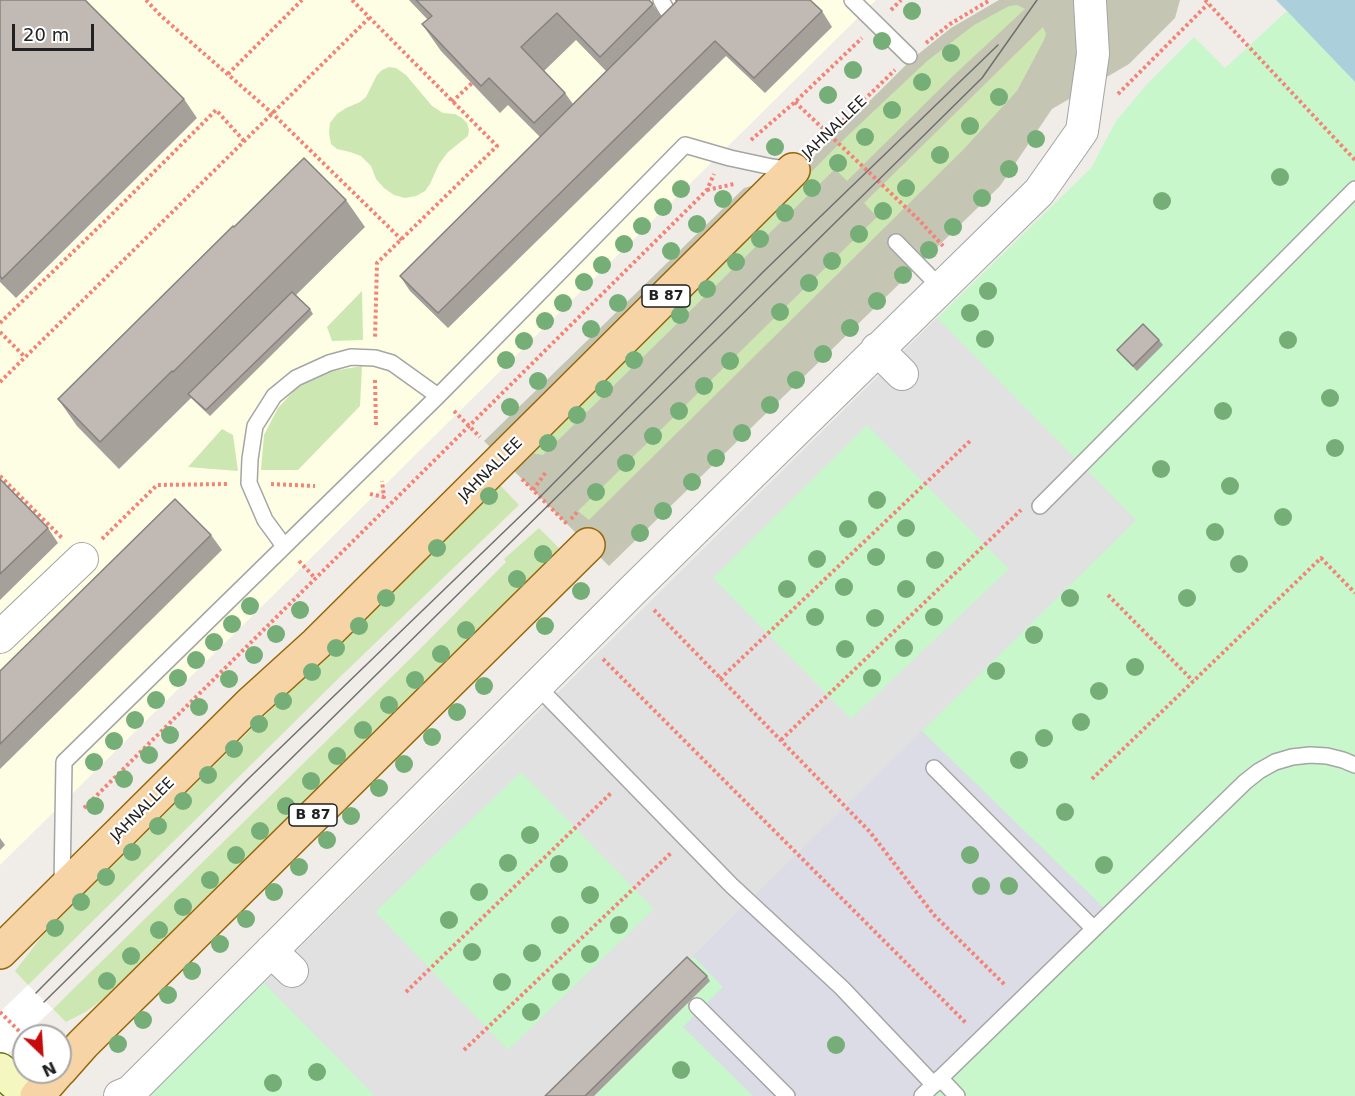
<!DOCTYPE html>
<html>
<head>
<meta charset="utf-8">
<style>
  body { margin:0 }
  #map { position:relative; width:1355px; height:1096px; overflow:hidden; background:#f0ede8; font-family:"DejaVu Sans",sans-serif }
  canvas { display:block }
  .north { position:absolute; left:12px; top:1024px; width:60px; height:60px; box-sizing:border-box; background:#fff; border:2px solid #a6a6a6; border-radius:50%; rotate:155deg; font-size:16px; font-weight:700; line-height:24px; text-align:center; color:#212121 }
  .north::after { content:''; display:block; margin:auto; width:21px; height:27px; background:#c70a0b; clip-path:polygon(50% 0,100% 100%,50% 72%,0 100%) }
  .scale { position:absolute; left:12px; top:24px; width:82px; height:27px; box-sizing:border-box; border:3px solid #212121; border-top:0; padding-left:8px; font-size:18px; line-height:21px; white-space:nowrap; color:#212121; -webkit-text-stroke:4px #fff; paint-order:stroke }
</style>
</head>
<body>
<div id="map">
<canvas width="1355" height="1096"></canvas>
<div class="north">N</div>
<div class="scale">20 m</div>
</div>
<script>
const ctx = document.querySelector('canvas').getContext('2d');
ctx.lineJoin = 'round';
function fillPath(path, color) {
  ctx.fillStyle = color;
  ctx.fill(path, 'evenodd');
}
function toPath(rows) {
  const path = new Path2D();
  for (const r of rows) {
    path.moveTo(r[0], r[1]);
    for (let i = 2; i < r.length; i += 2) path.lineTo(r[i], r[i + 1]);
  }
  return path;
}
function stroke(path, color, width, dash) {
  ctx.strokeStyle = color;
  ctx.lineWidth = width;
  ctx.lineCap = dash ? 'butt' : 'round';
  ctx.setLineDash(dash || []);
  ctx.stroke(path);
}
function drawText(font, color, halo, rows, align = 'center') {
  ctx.font = font + ' "DejaVu Sans",sans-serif';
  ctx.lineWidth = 4.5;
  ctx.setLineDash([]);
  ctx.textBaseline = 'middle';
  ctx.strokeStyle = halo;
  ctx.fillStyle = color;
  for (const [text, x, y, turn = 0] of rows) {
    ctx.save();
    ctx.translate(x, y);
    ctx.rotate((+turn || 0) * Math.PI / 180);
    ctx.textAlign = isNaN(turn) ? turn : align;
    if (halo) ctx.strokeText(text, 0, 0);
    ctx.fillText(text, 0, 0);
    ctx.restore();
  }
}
fillPath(toPath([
  [0,0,876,0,0,865]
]), '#fefee4');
fillPath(toPath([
  [999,0,1180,0,1175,18,1129,64,1052,109,1000,186,609,566,484,441,744,188,797,173,912,59,951,28]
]), '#c5c5b3');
fillPath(toPath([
  [1017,5,1025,9,953,76,847,181,835,169,543,455,531,453,841,142,927,61,974,25,1009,6],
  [1043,27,1046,34,1044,40,1017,91,963,150,589,520,578,511,877,217,864,203],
  [389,67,396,68,406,75,432,106,443,113,455,114,462,118,467,123,469,130,468,136,448,152,439,164,430,184,425,191,416,196,405,198,394,195,384,188,376,179,371,166,361,156,350,152,337,149,331,144,329,133,330,123,337,114,346,108,360,102,366,97,377,75,382,70],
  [362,291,363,340,332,341,327,327],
  [362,366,360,406,298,470,261,470,264,435,278,408,300,384,333,371],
  [222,429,233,435,238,471,188,467],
  [499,484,519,505,342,675,28,985,15,971,43,935],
  [539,528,561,550,115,990,87,1011,66,1022,53,1009,418,651,506,562,504,559]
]), '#cce7b1');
fillPath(toPath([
  [1287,11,1355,82,1355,1096,147,1096,264,983,937,318,1091,168,1116,121,1148,83,1194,37,1225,68]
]), '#c8f7cc');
fillPath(toPath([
  [937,318,1136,520,552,1096,375,1096,264,983],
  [867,425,1009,569,851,719,713,578],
  [521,772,654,909,508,1050,375,912]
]), '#e1e1e1');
fillPath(toPath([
  [922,731,1110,914,922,1096,753,1096,683,1027,723,987,693,956]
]), '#dcdce6');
fillPath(toPath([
  [1276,0,1355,0,1355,82,1287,11]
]), '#abd0db');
fillPath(toPath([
  [28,985,53,1009,24,1036,0,1062,0,1012]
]), '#fff');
const lane = toPath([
  [661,0,676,27],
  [852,0,909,56],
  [896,242,941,288],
  [1040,506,1355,189],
  [284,546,265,520,249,483,250,459,255,426,274,396,296,378,329,363,351,357,375,358,392,363,438,396],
  [537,686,731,885,842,988,934,1085],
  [934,768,1094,929],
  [62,885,64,762,438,396,685,145,730,158,772,167,793,170],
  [697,1006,787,1096],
  [940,1078,957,1096],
  [922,1096,1245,782,1259,771,1275,762,1292,757,1310,755,1327,756,1343,760,1355,765]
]);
const street = toPath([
  [877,349,902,374],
  [0,637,82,559],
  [271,951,292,971],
  [120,1096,130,1092,633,590,1039,192,1082,131,1093,54,1090,2]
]);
const secondary = toPath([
  [0,1070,30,1096]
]);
const primary = toPath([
  [0,952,251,703,316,644,793,170],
  [60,1070,83,1044,588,545],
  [37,1096,58,1072]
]);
stroke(lane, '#a5a5a5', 18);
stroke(street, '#a5a5a5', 34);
stroke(secondary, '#69740b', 36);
stroke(primary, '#956608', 36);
stroke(toPath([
  [146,0,161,16,272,113,402,240],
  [352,0,497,146,377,263,375,339],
  [1205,0,1355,160],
  [891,10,901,0],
  [926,43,950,24,990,0],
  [228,74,302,0],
  [1118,94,1208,4],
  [452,102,472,83],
  [795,102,918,219,943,246],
  [751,140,795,102,862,38],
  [812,150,895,70],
  [707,190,734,184],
  [0,323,108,218,216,110,245,142],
  [0,332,25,357],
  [375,380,376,426],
  [0,382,369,18],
  [454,411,480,437],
  [0,476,63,539],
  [522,479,567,524],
  [271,484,315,486],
  [533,490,546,472],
  [370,494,384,497,382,481],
  [571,519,578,511],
  [102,539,157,485,228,484],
  [299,561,315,578],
  [1108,595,1193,681],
  [654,610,870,832,934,915,1005,985],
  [603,659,966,1023],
  [720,679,971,440],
  [781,740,1021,510],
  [1092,779,1321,558,1355,593],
  [84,808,707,190,714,174],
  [406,992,611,793],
  [0,1012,24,1036],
  [464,1050,672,852]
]), '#f38376', 4, [3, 3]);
stroke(lane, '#fff', 15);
stroke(street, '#fff', 32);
stroke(secondary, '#f4f7bf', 33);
stroke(primary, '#f7d4a6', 33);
stroke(toPath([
  [36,993,248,779,540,497,763,272,998,45],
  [44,1002,982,78,1037,0]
]), '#6f6f6f', 1.5);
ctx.fillStyle = '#76ae77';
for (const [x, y] of [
  [912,11],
  [882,41],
  [951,53],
  [853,70],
  [922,82],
  [828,95],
  [999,97],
  [892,110],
  [970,126],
  [865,137],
  [1036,139],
  [775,147],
  [940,155],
  [838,163],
  [1009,169],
  [1280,177],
  [812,188],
  [906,188],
  [681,189],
  [982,198],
  [723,199],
  [1162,201],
  [663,207],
  [883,211],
  [785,213],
  [697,224],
  [642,226],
  [953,227],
  [859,234],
  [760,239],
  [624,244],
  [929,250],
  [671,251],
  [832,261],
  [736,262],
  [602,265],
  [903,275],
  [584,282],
  [809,283],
  [707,289],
  [988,291],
  [877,301],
  [563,303],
  [618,303],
  [780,312],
  [970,313],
  [680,315],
  [545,321],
  [850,328],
  [591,329],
  [985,339],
  [1288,340],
  [524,341],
  [823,354],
  [506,360],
  [634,360],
  [730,361],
  [796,380],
  [538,381],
  [704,386],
  [604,389],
  [1330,398],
  [770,405],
  [510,407],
  [679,411],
  [1223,411],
  [577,415],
  [742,433],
  [653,436],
  [548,443],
  [1335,448],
  [716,458],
  [626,463],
  [1161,469],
  [692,482],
  [1230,486],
  [596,492],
  [489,496],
  [877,500],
  [663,511],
  [1283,517],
  [906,528],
  [848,529],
  [1215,532],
  [640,533],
  [437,548],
  [543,554],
  [876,557],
  [817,559],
  [935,560],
  [1239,564],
  [517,579],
  [844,587],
  [787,589],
  [906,589],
  [581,591],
  [386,598],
  [1070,598],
  [1187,598],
  [250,606],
  [300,610],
  [815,617],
  [934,617],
  [875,618],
  [232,624],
  [359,626],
  [545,626],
  [466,630],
  [276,634],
  [1034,635],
  [214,642],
  [336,648],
  [904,648],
  [845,649],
  [441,654],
  [254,655],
  [196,660],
  [1135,667],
  [996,671],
  [312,672],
  [178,678],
  [872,678],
  [229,679],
  [415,680],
  [484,686],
  [1099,691],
  [156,700],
  [283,701],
  [389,705],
  [199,707],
  [457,712],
  [135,720],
  [1081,722],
  [259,724],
  [363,730],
  [170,735],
  [432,737],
  [1044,738],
  [114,741],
  [234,749],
  [149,755],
  [337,756],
  [1019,760],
  [94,762],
  [404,764],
  [208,775],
  [124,779],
  [311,781],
  [379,788],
  [183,801],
  [95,806],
  [286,806],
  [1065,812],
  [351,816],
  [158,826],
  [260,831],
  [530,835],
  [327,840],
  [132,852],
  [236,855],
  [970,855],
  [508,863],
  [559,864],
  [1104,865],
  [299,867],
  [106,877],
  [210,880],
  [981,886],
  [1009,886],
  [274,892],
  [479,892],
  [590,895],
  [81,902],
  [183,907],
  [246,919],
  [449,920],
  [560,925],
  [619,925],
  [55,928],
  [159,930],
  [220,944],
  [472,952],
  [532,953],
  [590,954],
  [131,956],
  [192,971],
  [107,981],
  [502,982],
  [561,982],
  [168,995],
  [531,1012],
  [143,1020],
  [118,1044],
  [836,1045],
  [681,1070],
  [317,1072],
  [273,1083]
]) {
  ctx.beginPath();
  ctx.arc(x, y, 9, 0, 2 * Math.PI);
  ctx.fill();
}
fillPath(toPath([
  [0,0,184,99,197,118,16,298,0,282],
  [409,0,649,0,662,16,676,2,675,0,810,0,822,11,832,27,765,93,726,56,448,328,410,291,400,276,540,137,508,105,500,113,441,51,422,24,428,20],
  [576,40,606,71,573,104,565,93,544,71],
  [346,200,365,227,296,295,310,309,313,314,210,416,191,398,119,469,77,426,58,399,234,227],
  [1159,340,1163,345,1137,371,1121,355,1117,350],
  [0,479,48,528,58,543,0,600],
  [211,535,222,550,0,769,0,671],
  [0,838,5,845,0,850],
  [707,976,710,981,594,1096,545,1096]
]), '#a6a09b');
const building = toPath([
  [0,0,85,0,184,99,2,279,0,276,0,0],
  [416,0,649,0,653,4,600,57,557,13,521,47,565,93,534,123,489,78,481,86,422,24,432,16,416,0],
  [676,0,810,0,822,11,754,78,715,41,438,313,400,276,677,1,676,0],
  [304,158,346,200,173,372,172,371,100,442,58,399,233,226,234,227,304,158],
  [292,292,310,309,206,410,188,394,292,292],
  [1143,324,1159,340,1133,366,1117,350,1143,324],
  [0,479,48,528,0,574,0,479],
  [175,499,211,535,0,744,0,671,175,499],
  [687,957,707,976,585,1096,545,1096,687,957]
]);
fillPath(building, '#c1bab4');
stroke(building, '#87827e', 1.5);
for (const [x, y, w] of [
  [666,296,48],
  [313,815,48]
]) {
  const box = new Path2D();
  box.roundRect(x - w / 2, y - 11, w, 22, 4.5);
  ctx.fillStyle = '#fff';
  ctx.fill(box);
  stroke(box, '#212121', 1.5);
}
drawText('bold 14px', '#212121', null, [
  ["B 87",666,296],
  ["B 87",313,815]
]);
drawText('15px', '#212121', '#fff', [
  ["JAHNALLEE",835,128,-44],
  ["JAHNALLEE",491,470,-45],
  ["JAHNALLEE",143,810,-45]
]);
</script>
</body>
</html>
